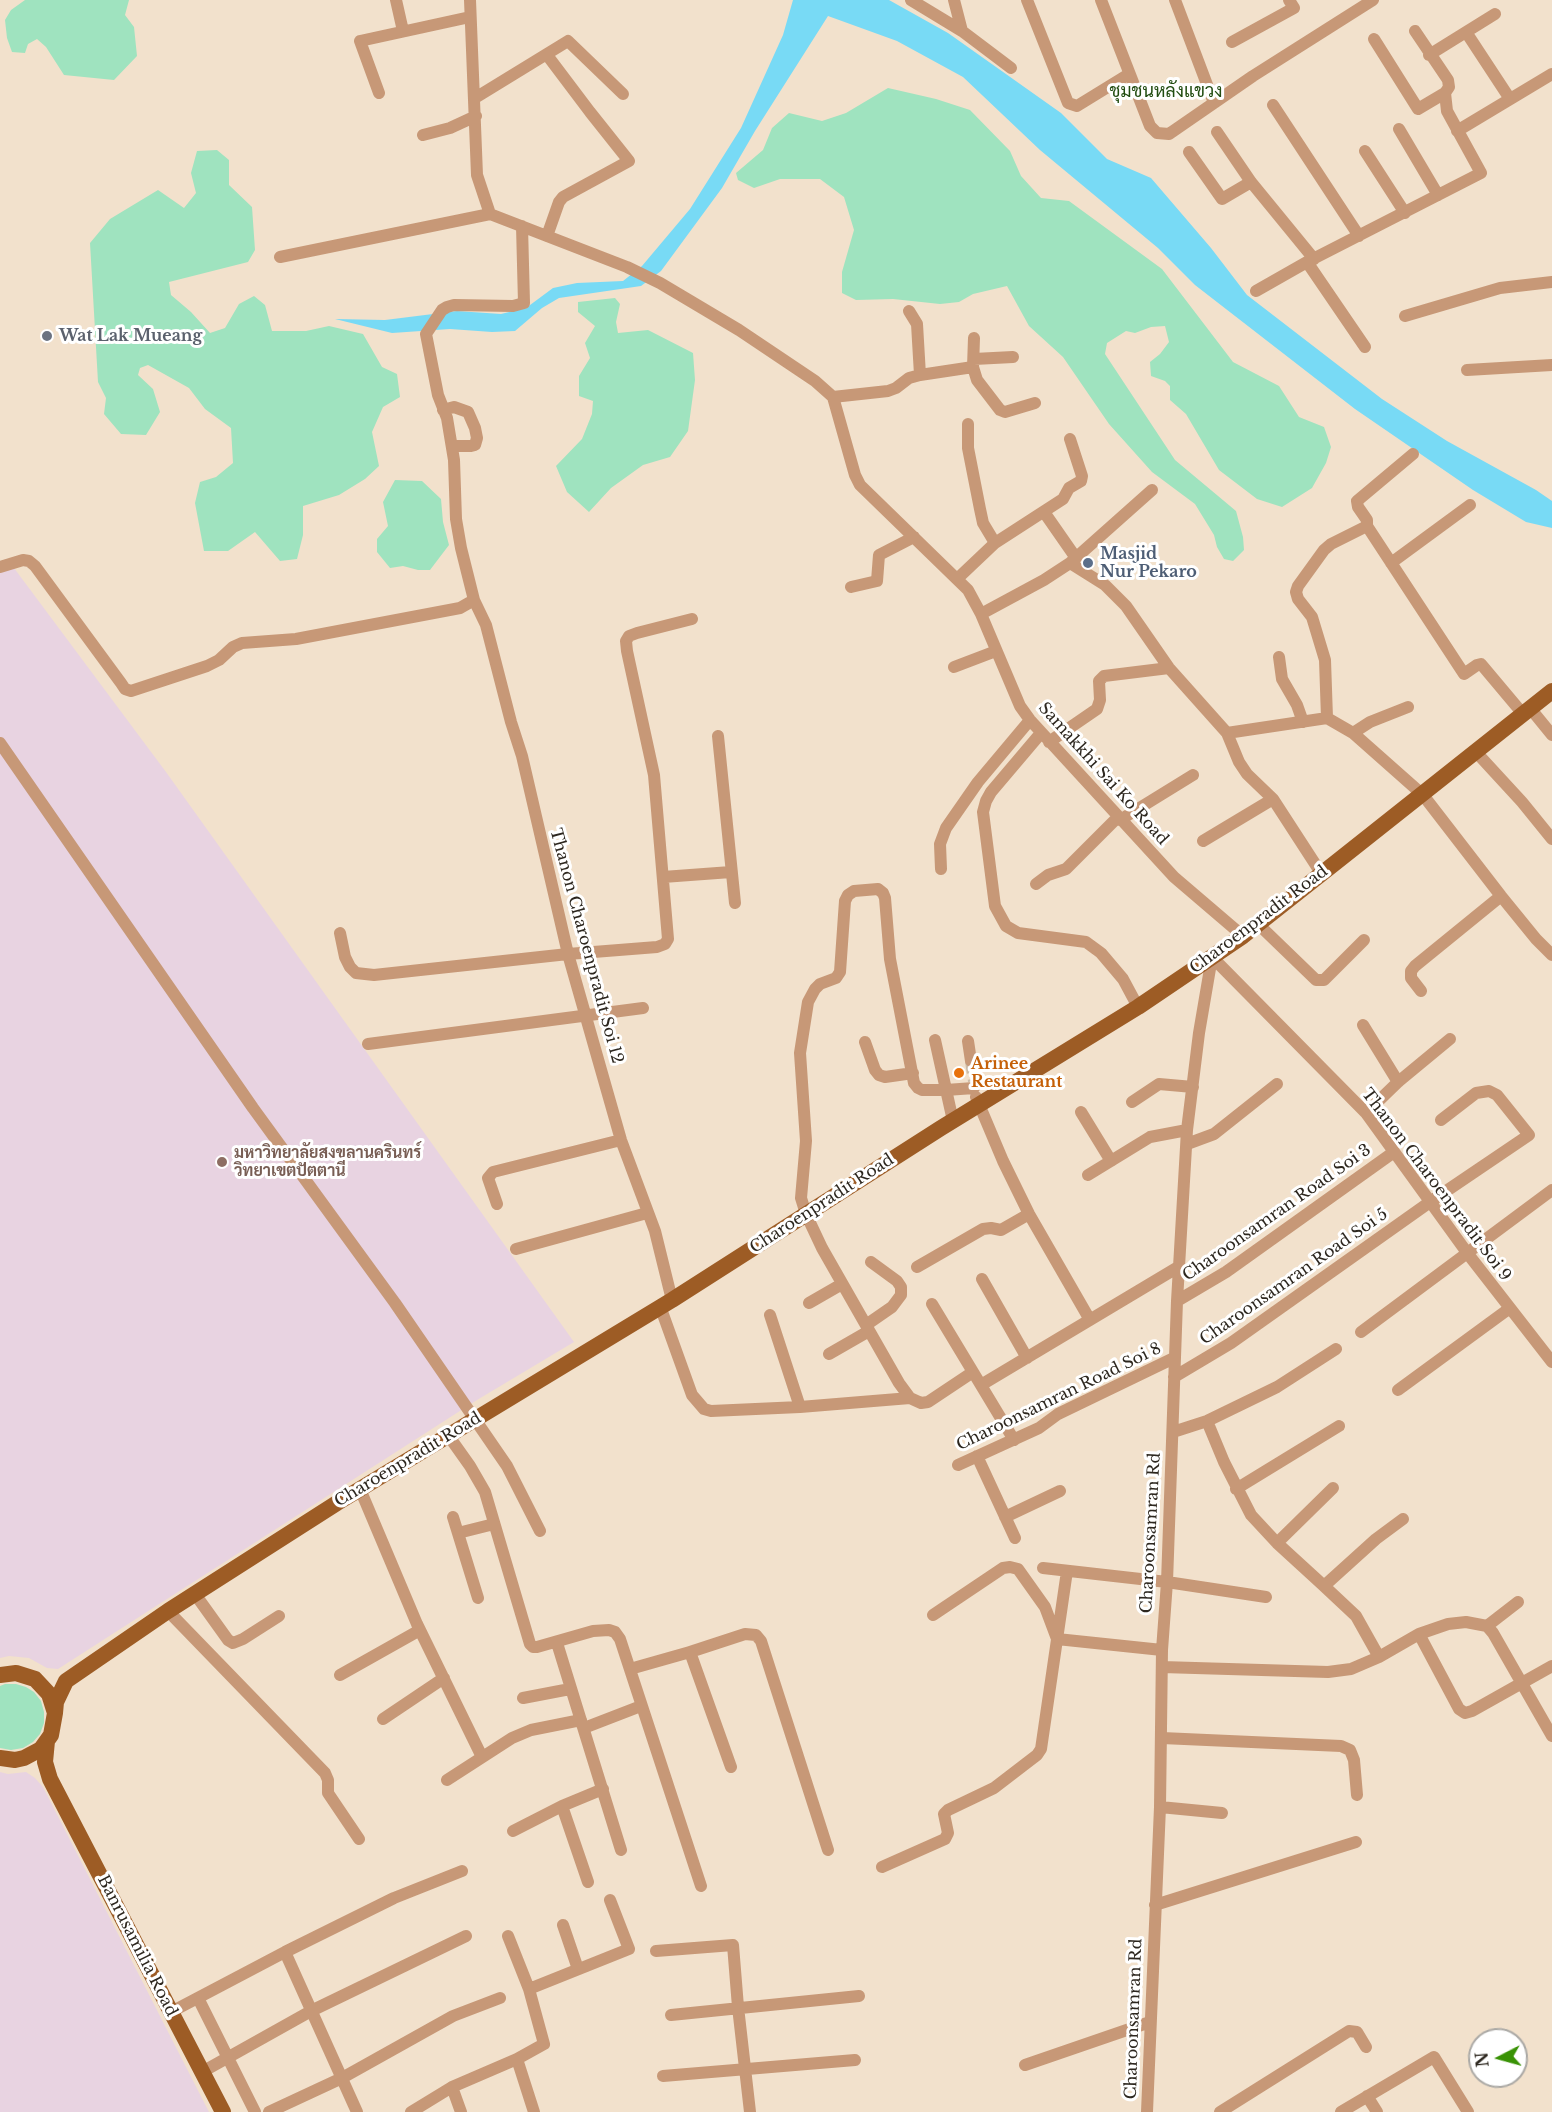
<!DOCTYPE html>
<html>
<head>
<meta charset="utf-8">
<style>
  body { margin:0 }
  #map { position:relative; width:1552px; height:2112px; overflow:hidden; background:#f2e1cc; font-family:"Libre Baskerville",serif }
  canvas { display:block }
  .north { position:absolute; left:1468px; top:2028px; width:60px; height:60px; box-sizing:border-box; background:#fff; border:2px solid #aba9a5; border-radius:50%; rotate:264deg; font-size:16px; font-weight:700; line-height:24px; text-align:center; color:#2d271f }
  .north::after { content:''; display:block; margin:auto; width:21px; height:27px; background:#399205; clip-path:polygon(50% 0,100% 100%,50% 72%,0 100%) }
</style>
</head>
<body>
<div id="map">
<canvas width="1552" height="2112"></canvas>
<div class="north">N</div>
</div>
<script>
const ctx = document.querySelector('canvas').getContext('2d');
ctx.lineJoin = 'round';
function fillPath(path, color) {
  ctx.fillStyle = color;
  ctx.fill(path, 'evenodd');
}
function toPath(rows) {
  const path = new Path2D();
  for (const r of rows) {
    path.moveTo(r[0], r[1]);
    for (let i = 2; i < r.length; i += 2) path.lineTo(r[i], r[i + 1]);
  }
  return path;
}
function stroke(path, color, width, dash) {
  ctx.strokeStyle = color;
  ctx.lineWidth = width;
  ctx.lineCap = dash ? 'butt' : 'round';
  ctx.setLineDash(dash || []);
  ctx.stroke(path);
}
function drawText(font, color, halo, rows, align = 'center') {
  ctx.font = font + ' "Libre Baskerville",Sarabun,serif';
  ctx.lineWidth = 6;
  ctx.setLineDash([]);
  ctx.textBaseline = 'middle';
  ctx.strokeStyle = halo;
  ctx.fillStyle = color;
  for (const [text, x, y, turn = 0] of rows) {
    ctx.save();
    ctx.translate(x, y);
    ctx.rotate((+turn || 0) * Math.PI / 180);
    ctx.textAlign = isNaN(turn) ? turn : align;
    if (halo) ctx.strokeText(text, 0, 0);
    ctx.fillText(text, 0, 0);
    ctx.restore();
  }
}
fillPath(toPath([
  [14,568,166,772,574,1342,477,1400,58,1669,47,1668,29,1658,9,1656,0,1658,0,572],
  [0,1772,8,1774,26,1772,35,1778,43,1787,209,2112,0,2112]
]), '#e8d3e1');
fillPath(toPath([
  [25,0,129,0,125,15,134,27,137,56,114,80,64,75,46,47,37,39,28,44,25,53,12,52,7,38,5,20,11,10],
  [888,88,936,99,970,110,1010,151,1021,176,1041,198,1069,201,1162,269,1233,362,1279,386,1299,417,1324,427,1331,447,1326,463,1312,488,1282,507,1257,499,1219,470,1186,414,1170,400,1170,386,1165,381,1151,376,1150,362,1160,354,1169,342,1165,326,1151,327,1135,333,1126,331,1107,343,1105,354,1175,460,1236,511,1243,537,1244,550,1233,561,1224,559,1217,547,1214,535,1195,504,1152,472,1109,424,1063,357,1029,326,1007,286,973,294,959,302,940,304,893,299,856,300,842,293,842,272,854,230,844,197,820,179,780,179,754,188,738,180,736,173,763,150,772,128,789,113,822,121,846,113],
  [217,150,229,160,229,185,252,207,255,250,248,262,169,282,171,295,191,312,210,333,225,328,239,304,254,296,265,305,272,331,306,331,329,326,363,334,382,367,397,374,400,397,383,407,372,432,379,466,365,479,339,495,303,506,303,535,297,559,280,561,255,532,228,551,204,551,195,503,200,482,216,477,233,463,231,428,205,409,189,388,148,365,140,368,138,375,153,389,160,412,146,435,121,434,104,414,106,398,98,382,90,243,110,219,158,190,184,208,196,193,191,173,197,151],
  [615,298,620,304,616,322,618,333,648,330,693,353,695,380,688,431,670,457,643,465,611,488,589,512,567,492,556,466,582,439,592,414,593,401,579,396,579,376,590,358,585,343,595,326,578,312,578,302],
  [395,480,422,481,441,499,443,522,449,545,430,570,418,570,403,566,390,568,377,552,377,539,388,526,383,502],
  [5,1684,16,1684,26,1687,34,1692,41,1701,44,1712,44,1723,40,1734,33,1742,23,1748,11,1750,0,1748,0,1686]
]), '#9fe3bf');
fillPath(toPath([
  [793,0,889,0,948,33,1061,113,1107,159,1151,178,1211,248,1247,295,1382,399,1447,441,1536,490,1552,501,1552,528,1526,522,1473,490,1355,409,1195,285,1158,248,1040,150,963,77,897,41,828,16,755,131,722,188,661,271,641,286,559,298,542,308,515,331,492,332,450,329,392,333,335,319,385,320,457,311,501,314,526,308,553,288,577,283,623,281,642,266,690,209,741,128,783,35]
]), '#78daf5');
stroke(toPath([
  [971,1061,974,1081]
]), '#cbbca9', 12, [12, 6]);
stroke(toPath([
  [396,0,403,31],
  [470,0,477,175,490,214],
  [911,0,962,31,1011,68],
  [954,0,962,31],
  [1027,0,1068,103,1077,106,1129,74],
  [1101,0,1150,126,1157,133,1169,134,1253,76,1373,0],
  [1175,0,1214,103],
  [1466,32,1510,99],
  [1374,39,1418,109,1445,93],
  [1232,42,1294,8,1289,0],
  [1429,55,1495,14],
  [379,93,360,41,470,17],
  [475,98,568,41,623,94],
  [1273,105,1359,236],
  [1399,129,1438,195],
  [1457,131,1552,74],
  [1217,132,1251,182,1314,259],
  [423,135,450,128,476,116],
  [1365,151,1405,213],
  [1189,152,1222,199,1251,182],
  [490,214,627,267,660,283,739,330,815,381,833,397,855,475,860,485,968,590,981,614,1020,706,1030,720,1174,877,1243,936],
  [547,236,559,202,563,197,629,161,590,112,547,55],
  [280,257,490,214],
  [1307,262,1365,347],
  [1256,291,1307,262,1481,173,1447,111,1445,93,1449,87,1448,80,1415,31],
  [909,311,917,324,920,375],
  [1405,316,1500,288,1552,282],
  [974,359,1013,357],
  [973,367,977,380,1000,410,1005,412,1035,403],
  [1467,370,1552,365],
  [833,397,888,391,896,388,909,378,920,375,973,367,974,338],
  [443,410,454,407,468,412,475,428,477,438,475,445,471,446,452,446],
  [1044,512,1076,558],
  [1367,526,1464,674,1477,665,1481,664,1523,714],
  [995,543,1063,499,1069,488,1081,481,1082,476,1070,439],
  [1070,563,1105,585,1126,606,1169,668,1227,733,1239,762,1247,774,1273,799,1321,873],
  [1391,563,1470,505],
  [0,567,23,560,29,561,35,566,121,683,125,689,131,691,207,666,219,660,233,647,242,643,296,639,460,608,474,600,461,548,456,519,454,460,447,418,438,395,426,334,442,310,447,307,454,305,513,306,524,303,522,226],
  [957,579,995,543,983,523,980,509,968,448,968,424],
  [851,587,877,581,879,555,914,537],
  [474,600,486,625,511,722,522,756,568,954,621,1140,655,1231,672,1300],
  [981,614,1044,580,1070,563,1152,490],
  [1279,657,1282,679,1297,705,1303,722],
  [954,667,996,651],
  [1530,708,1552,735],
  [1327,718,1325,660,1312,617,1298,599,1296,592,1298,586,1324,550,1331,544,1367,526,1367,520,1358,507,1357,501,1413,454],
  [1041,733,991,792,986,801,983,812,995,906,1006,926,1018,933,1086,942,1101,953,1123,979,1138,1007],
  [1227,733,1327,718,1353,733,1423,795,1501,896,1536,939,1552,955],
  [1353,733,1370,722,1408,707],
  [718,736,735,903],
  [1049,742,1097,709,1100,700,1099,681,1104,676,1169,668],
  [0,743,253,1108,395,1303,507,1466,540,1531],
  [1476,752,1522,802,1552,839],
  [1120,820,1193,775],
  [1203,841,1273,799],
  [941,869,940,844,946,828,978,782,1030,720],
  [663,877,731,872],
  [1036,884,1048,875,1066,869,1118,817],
  [1258,924,1316,980,1324,980,1364,940],
  [340,933,345,957,350,967,356,973,374,975,568,954,657,947,665,944,668,939,654,775,627,651,626,641,629,636,637,633,692,619],
  [1212,957,1366,1113,1468,1254,1552,1362],
  [1421,991,1411,978,1411,971,1415,966,1501,896],
  [1363,1025,1398,1082],
  [935,1040,953,1121],
  [968,1041,971,1061],
  [865,1042,875,1070,879,1075,885,1077,913,1073],
  [368,1044,643,1008],
  [976,1097,1003,1161,1029,1214,1090,1320],
  [1132,1102,1159,1084,1193,1087],
  [1081,1112,1111,1161],
  [1366,1113,1398,1082,1450,1039],
  [1187,1144,1214,1134,1277,1084],
  [1088,1175,1150,1137,1187,1130],
  [497,1204,488,1178,493,1172,621,1140],
  [516,1249,647,1213],
  [917,1267,983,1229,991,1228,1001,1230,1029,1214],
  [982,1279,1027,1358],
  [1177,1301,1226,1272,1394,1152],
  [809,1303,842,1284],
  [932,1304,1014,1440],
  [660,1306,692,1395,704,1409,711,1411,800,1407,910,1398],
  [770,1315,800,1407],
  [866,1325,892,1307,901,1295,901,1287,897,1281,871,1262],
  [1361,1332,1552,1190],
  [829,1354,869,1331],
  [973,1372,928,1402,921,1403,910,1398,899,1383,822,1248,806,1214,801,1198,806,1141,800,1053,808,1002,815,989,820,984,836,978,840,972,845,901,848,895,854,891,878,889,883,893,885,898,890,959,914,1083,918,1088,922,1090,946,1090,974,1088],
  [1174,1377,1231,1343,1430,1202,1529,1135,1497,1095,1489,1091,1476,1093,1441,1120],
  [981,1385,1180,1266],
  [1398,1390,1510,1308],
  [1207,1421,1224,1462,1251,1515,1277,1543,1324,1586,1376,1539,1403,1519],
  [1173,1432,1207,1421,1277,1387,1336,1349],
  [448,1435,470,1466,485,1492,530,1644,533,1647,537,1647,593,1631,609,1630,615,1632,620,1639,701,1886],
  [977,1456,1015,1538],
  [958,1465,1039,1428,1058,1414,1174,1358],
  [360,1489,417,1624,482,1757],
  [1236,1489,1339,1426],
  [453,1517,478,1598],
  [1005,1517,1060,1491],
  [458,1533,494,1524],
  [1277,1543,1333,1488],
  [1043,1568,1167,1582,1266,1597],
  [1324,1586,1356,1616,1379,1657],
  [195,1594,228,1640,233,1643,243,1639,279,1616],
  [168,1611,325,1773,328,1780,328,1793,359,1839],
  [933,1615,1003,1568,1010,1567,1018,1569,1045,1607,1057,1639,1162,1650],
  [1487,1626,1518,1602],
  [1419,1634,1459,1709,1465,1713,1472,1711,1552,1666],
  [557,1643,621,1850],
  [690,1652,731,1767],
  [1162,1667,1328,1672,1351,1669,1379,1657,1419,1634,1448,1624,1466,1622,1487,1626,1493,1633,1552,1736],
  [630,1669,690,1652,745,1634,756,1635,761,1641,828,1850],
  [340,1675,420,1630],
  [523,1698,570,1689],
  [383,1719,444,1678],
  [584,1728,641,1706],
  [1162,1738,1341,1746,1350,1750,1354,1760,1357,1795],
  [447,1780,512,1738,531,1730,581,1720],
  [562,1806,588,1882],
  [1160,1807,1222,1813],
  [513,1831,562,1806,603,1789],
  [882,1867,945,1839,948,1833,944,1814,948,1810,994,1788,1037,1755,1041,1749,1067,1571],
  [1155,1905,1356,1842],
  [563,1925,578,1969],
  [656,1951,733,1945,738,2007,750,2112],
  [285,1952,357,2112],
  [529,1989,629,1949,610,1900],
  [198,1998,255,2112],
  [171,2012,285,1952,394,1898,462,1871],
  [671,2015,859,1996],
  [517,2059,534,2112],
  [1025,2065,1150,2022],
  [202,2072,311,2011,466,1936],
  [663,2076,855,2060],
  [452,2087,461,2112],
  [1367,2096,1377,2112],
  [269,2112,342,2078,453,2016,500,1998],
  [411,2112,452,2087,517,2059,544,2044,529,1989,508,1936],
  [1147,2112,1160,1807,1162,1650,1167,1582,1177,1301,1187,1130,1199,1033,1212,957],
  [1220,2112,1349,2031,1357,2032,1366,2047],
  [1341,2112,1434,2057,1468,2112]
]), '#c79877', 12);
stroke(toPath([
  [0,1675,16,1673,35,1679,49,1694,55,1713,51,1735,41,1749,24,1758,15,1760,0,1758],
  [55,1713,56,1702,66,1681,168,1611,337,1503,672,1300,941,1128,1138,1007,1243,936,1552,691],
  [47,1741,45,1762,50,1779,223,2112]
]), '#9d5c25', 16);
for (const [x, y, r, color] of [
  [47,336,6,"#6b7280"],
  [1088,563,6,"#5c6f8a"],
  [959,1073,6,"#e8710a"],
  [222,1162,6,"#8d6e63"]
]) {
  const dot = new Path2D();
  dot.arc(x, y, r, 0, 2 * Math.PI);
  ctx.fillStyle = color;
  ctx.fill(dot);
  stroke(dot, '#fff', 2);
}
drawText('bold 16px', '#5b616d', '#fff', [
  ["Wat Lak Mueang",59,336]
], 'left');
drawText('bold 16px', '#4e5e75', '#fff', [
  ["Masjid",1100,554],
  ["Nur Pekaro",1100,572]
], 'left');
drawText('16px', '#2d271f', '#fff', [
  ["Samakkhi Sai Ko Road",1103,774,48],
  ["Charoenpradit Road",1259,920,-37],
  ["Thanon Charoenpradit Soi 12",586,946,75],
  ["Thanon Charoenpradit Soi 9",1436,1185,53],
  ["Charoenpradit Road",822,1204,-33],
  ["Charoonsamran Road Soi 3",1277,1213,-35],
  ["Charoonsamran Road Soi 5",1294,1277,-35],
  ["Charoonsamran Road Soi 8",1059,1397,-26],
  ["Charoenpradit Road",408,1460,-31],
  ["Charoonsamran Rd",1151,1533,-87],
  ["Banrusamilia Road",137,1946,63],
  ["Charoonsamran Rd",1134,2019,-88]
]);
drawText('bold 16px', '#c56008', '#fff', [
  ["Arinee",971,1064],
  ["Restaurant",971,1082]
], 'left');
drawText('bold 16px', '#785e54', '#fff', [
  ["มหาวิทยาลัยสงขลานครินทร์",234,1153],
  ["วิทยาเขตปัตตานี",234,1171]
], 'left');
drawText('18px', '#214c11', '#fff', [
  ["ชุมชนหลังแขวง",1166,92]
]);
</script>
</body>
</html>
